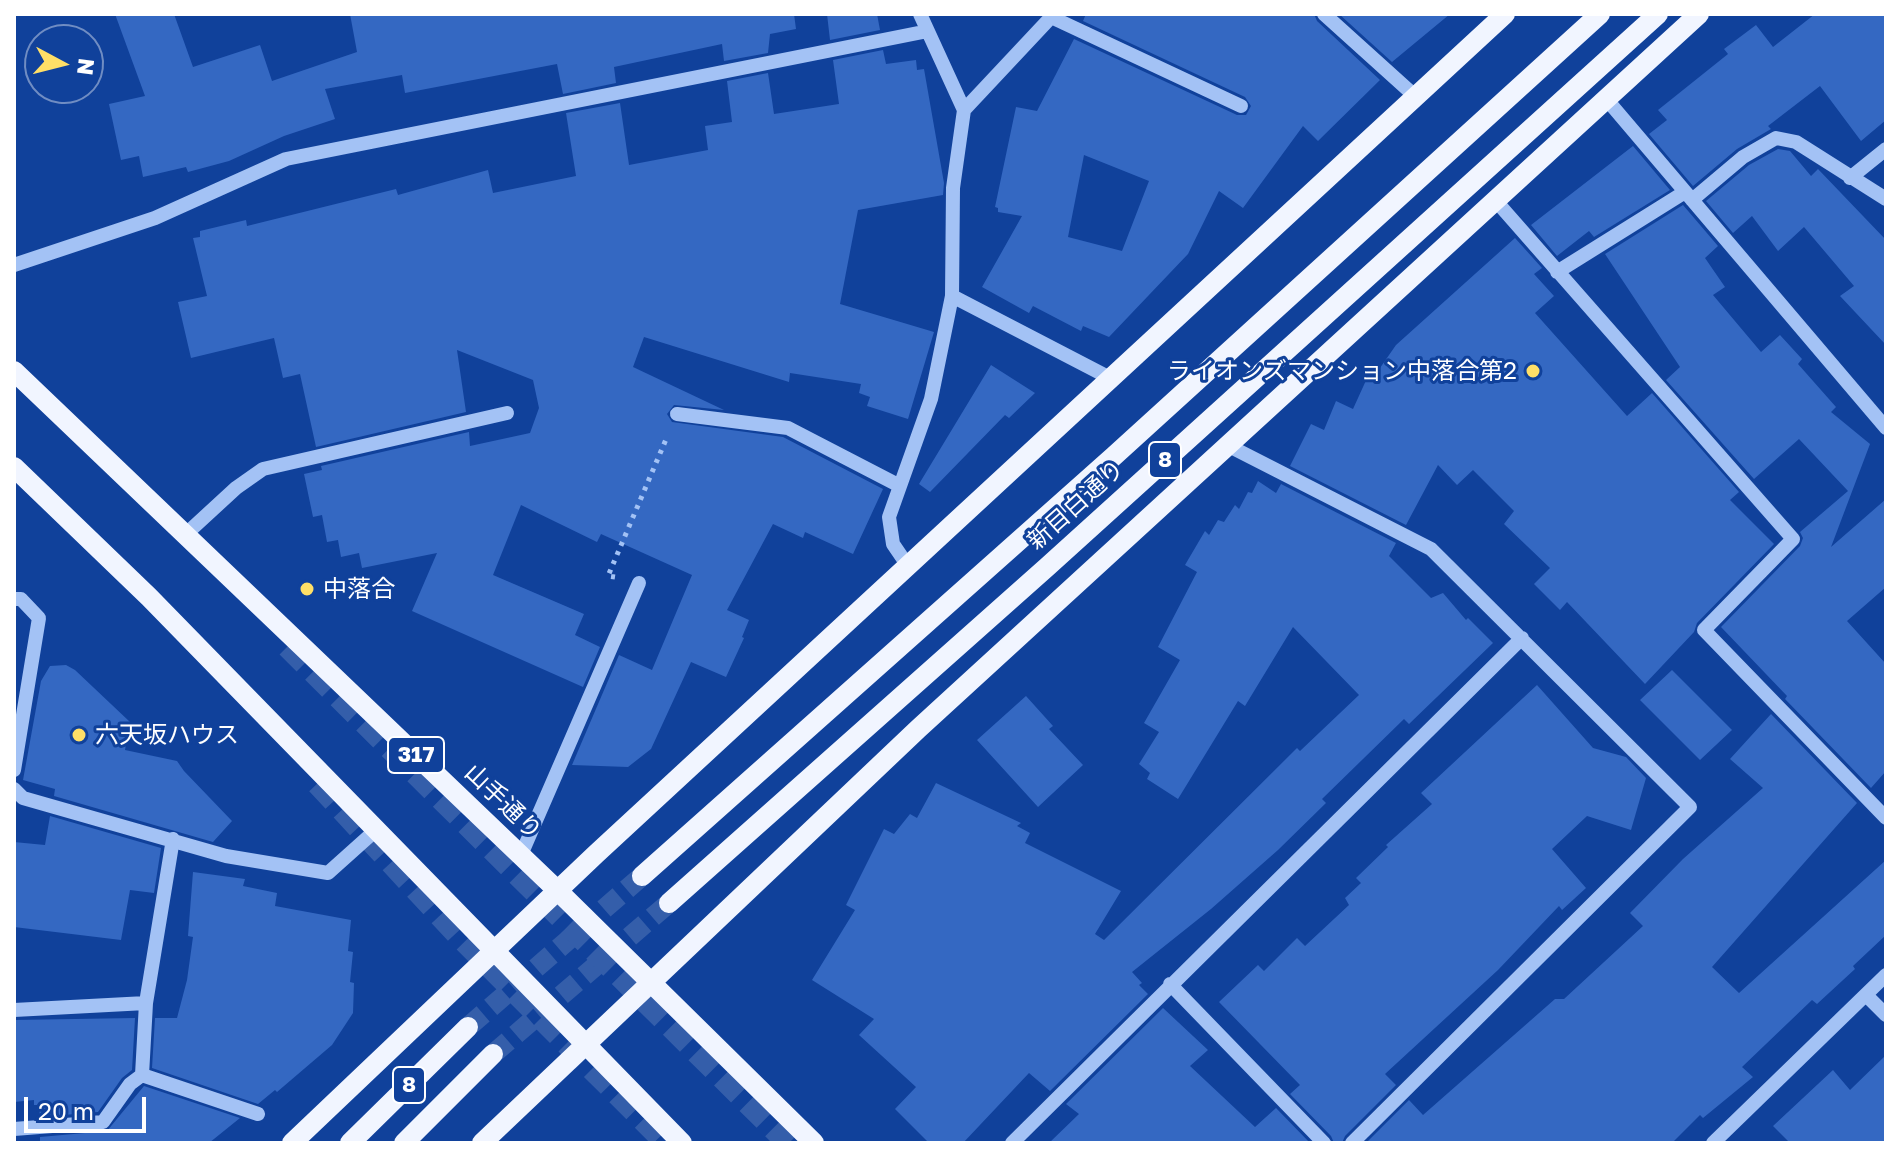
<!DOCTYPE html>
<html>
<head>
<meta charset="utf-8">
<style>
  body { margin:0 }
  #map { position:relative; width:1900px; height:1157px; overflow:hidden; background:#10419b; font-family:"Golos Text",sans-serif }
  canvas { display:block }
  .frame { position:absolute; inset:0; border:16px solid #fff; pointer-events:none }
  .north { position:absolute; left:24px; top:24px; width:80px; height:80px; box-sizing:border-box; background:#10419b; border:2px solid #708dc3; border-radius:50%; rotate:97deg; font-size:22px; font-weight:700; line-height:32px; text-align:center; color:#fff }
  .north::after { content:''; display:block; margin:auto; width:28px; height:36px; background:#ffdf67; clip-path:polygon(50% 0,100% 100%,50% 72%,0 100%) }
  .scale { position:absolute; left:24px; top:1097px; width:122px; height:36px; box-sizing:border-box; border:4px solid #fff; border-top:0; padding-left:10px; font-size:24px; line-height:28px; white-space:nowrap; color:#fff; -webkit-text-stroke:6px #10419b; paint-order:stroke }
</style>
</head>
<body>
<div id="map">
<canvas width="1900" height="1157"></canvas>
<div class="frame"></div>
<div class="north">N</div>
<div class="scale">20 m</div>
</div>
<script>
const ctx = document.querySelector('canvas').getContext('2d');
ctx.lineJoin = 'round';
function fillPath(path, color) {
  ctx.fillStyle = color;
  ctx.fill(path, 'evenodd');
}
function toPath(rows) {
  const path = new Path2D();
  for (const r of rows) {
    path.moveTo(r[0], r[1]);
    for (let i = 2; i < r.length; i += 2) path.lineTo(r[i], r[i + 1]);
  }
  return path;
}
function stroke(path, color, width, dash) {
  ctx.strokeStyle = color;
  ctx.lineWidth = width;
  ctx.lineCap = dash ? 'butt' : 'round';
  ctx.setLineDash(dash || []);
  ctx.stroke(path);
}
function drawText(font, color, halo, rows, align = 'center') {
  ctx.font = font + ' "Golos Text","Noto Sans JP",sans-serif';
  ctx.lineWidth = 6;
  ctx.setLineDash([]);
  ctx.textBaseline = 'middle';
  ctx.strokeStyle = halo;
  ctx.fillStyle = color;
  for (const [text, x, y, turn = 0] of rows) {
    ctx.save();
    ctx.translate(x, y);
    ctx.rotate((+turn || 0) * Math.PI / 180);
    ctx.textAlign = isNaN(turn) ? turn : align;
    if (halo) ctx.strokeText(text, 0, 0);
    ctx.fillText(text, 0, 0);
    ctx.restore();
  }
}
fillPath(toPath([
  [115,14,174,14,193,67,260,45,272,81,357,52,350,14,794,14,796,29,770,34,768,53,724,61,722,44,614,67,616,83,563,94,557,64,405,93,402,75,325,89,335,119,284,136,229,161,188,172,186,167,143,177,139,156,121,160,109,104,145,96],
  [827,14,877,14,880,30,830,40],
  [1086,14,1314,14,1317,21,1380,80,1318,141,1303,126,1243,208,1219,191,1188,254,1109,337,1083,326,1081,331,1033,306,1029,313,982,287,1022,216,998,212,998,208,995,207,1016,107,1037,111,1074,39,1237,115,1246,115,1251,106,1245,97,1083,21],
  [1084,155,1149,181,1122,251,1068,237],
  [1339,14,1450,14,1392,62],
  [1815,14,1886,14,1886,120,1861,141,1820,86,1768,126,1771,129,1737,149,1693,186,1649,134,1667,120,1658,110,1728,54,1724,49,1756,25,1773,47],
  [883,50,886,64,916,60,917,70,924,69,944,183,943,195,858,210,840,304,934,332,908,419,867,406,870,397,859,393,861,384,790,373,789,382,644,337,633,367,724,410,674,405,667,414,672,422,783,437,883,489,853,554,805,532,803,538,773,524,727,610,749,620,742,637,744,638,726,677,691,662,651,749,628,767,572,765,619,655,652,670,692,575,601,534,597,542,521,505,493,575,584,614,575,635,600,647,583,687,412,611,437,553,362,568,359,553,341,557,338,540,327,542,322,515,313,517,304,474,322,470,321,466,469,432,470,446,530,433,539,408,533,380,457,350,466,412,316,447,300,374,283,378,274,338,191,358,178,302,207,296,193,238,200,237,200,231,246,220,247,226,396,189,398,195,488,170,493,193,576,176,566,113,620,103,629,165,708,150,705,126,732,122,727,81,768,73,774,114,839,104,833,60],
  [1633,146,1670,190,1594,237,1589,231,1557,256,1531,225],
  [1778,149,1790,151,1811,176,1818,169,1886,240,1886,345,1840,296,1854,286,1804,227,1778,251,1752,216,1733,233,1706,201,1749,165],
  [1683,205,1718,246,1705,258,1725,287,1713,295,1761,352,1780,335,1802,359,1798,364,1836,407,1831,412,1870,444,1831,547,1886,499,1886,587,1847,621,1886,664,1886,771,1871,788,1785,699,1787,696,1721,627,1800,546,1803,538,1800,532,1848,491,1799,439,1754,479,1666,380,1680,367,1605,254],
  [1515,238,1542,268,1534,274,1554,296,1535,313,1627,416,1652,393,1739,492,1730,500,1774,544,1697,623,1694,632,1645,684,1567,602,1560,610,1534,584,1550,568,1504,524,1514,511,1473,470,1457,485,1438,465,1406,525,1290,466,1311,424,1324,430,1336,401,1353,409,1368,376,1373,378,1396,345],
  [991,365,1035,393,1009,418,1005,415,930,492,919,484],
  [1258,481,1276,493,1281,484,1396,543,1389,556,1431,598,1443,593,1466,620,1468,618,1493,643,1409,724,1404,719,1322,799,1326,803,1278,850,1211,909,1132,972,1142,983,1139,985,1148,994,1050,1091,1029,1073,963,1143,929,1143,895,1109,916,1087,859,1035,874,1019,812,980,855,910,846,905,884,829,894,834,910,814,917,818,936,783,1021,823,1017,826,1030,833,1025,843,1121,891,1095,934,1104,940,1297,748,1300,751,1359,695,1293,627,1245,706,1238,701,1178,799,1147,779,1150,773,1139,764,1159,732,1144,723,1180,660,1158,647,1197,572,1185,565,1205,531,1209,535,1218,520,1224,522,1235,505,1239,509,1248,492,1252,493],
  [66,665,75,670,130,722,125,750,177,761,184,771,232,821,213,842,54,796,55,789,23,780,41,681,50,666],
  [1672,670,1732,730,1700,760,1640,700],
  [1537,685,1593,748,1626,757,1646,778,1631,830,1587,816,1552,849,1586,888,1562,910,1559,906,1498,970,1385,1074,1396,1085,1345,1136,1342,1143,1334,1143,1331,1136,1290,1094,1300,1085,1219,1002,1258,965,1264,971,1297,938,1305,946,1349,905,1345,898,1361,883,1356,878,1388,847,1386,845,1432,804,1421,793],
  [1026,696,1053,726,1049,729,1083,765,1038,807,977,740],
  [1771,714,1857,803,1712,967,1739,993,1886,860,1886,935,1853,966,1855,969,1817,1004,1812,1000,1742,1067,1753,1077,1703,1118,1700,1115,1672,1143,1366,1143,1409,1100,1423,1115,1555,999,1564,999,1643,926,1630,913,1683,859,1763,788,1730,759],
  [50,816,161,848,154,893,130,890,121,940,14,927,14,842,45,845],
  [193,872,245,879,243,886,277,893,275,906,351,920,348,951,353,952,350,982,354,983,353,1013,332,1045,277,1092,275,1090,258,1104,152,1068,155,1018,177,1018,187,980,193,937,188,936],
  [1163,1008,1208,1050,1190,1066,1255,1127,1276,1108,1310,1143,1049,1143,1079,1114,1066,1104],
  [135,1018,132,1070,122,1078,98,1112,40,1117,39,1105,34,1105,34,1100,14,1102,14,1020],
  [1886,1055,1886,1143,1790,1143,1773,1126,1833,1070,1850,1090],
  [144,1086,240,1118,209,1143,40,1143,40,1137,107,1131]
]), '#3468c2');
stroke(toPath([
  [468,1027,642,876],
  [493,1054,669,903]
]), '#345eaa', 20, [20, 10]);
stroke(toPath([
  [288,646,789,1143],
  [318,783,459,935,667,1143]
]), '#345eaa', 24, [24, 12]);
stroke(toPath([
  [615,577,608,576,667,437]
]), '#a3c2f5', 5, [4, 6]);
stroke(toPath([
  [1324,14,1416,97],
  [1051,17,1241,106],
  [1608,101,1886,428],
  [964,110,1054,14],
  [1850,178,1886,149],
  [1692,200,1743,157,1776,138,1796,142,1886,199],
  [1496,201,1793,539,1704,630,1886,818],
  [14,265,155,218,286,159,928,31],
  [1557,272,1685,192],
  [952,296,1110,378],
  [677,414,788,428,900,486],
  [1229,446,1431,549,1690,807,1352,1143],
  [186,534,236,488,263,469,507,413],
  [908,566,893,544,889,517,931,399,952,296,953,188,964,110,920,14],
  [14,599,21,599,39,618,14,770],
  [14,789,23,798,226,856,328,873,376,830],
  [521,855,639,583],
  [1170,984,1324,1143],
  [1866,995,1886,1015],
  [14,1010,146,1003],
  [142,1075,146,1003,173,839],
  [142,1075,258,1114],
  [14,1129,103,1122,130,1084,142,1075],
  [1012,1143,1522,638],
  [1713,1143,1886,975]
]), '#a3c2f5', 14);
stroke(toPath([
  [14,371,557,890,814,1143],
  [14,467,149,597,682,1143],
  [642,876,1114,456,1600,14],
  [669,903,1047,567,1658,14],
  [292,1143,596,854,1505,14],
  [350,1143,468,1027],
  [404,1143,493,1054],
  [482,1143,918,729,1699,14]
]), '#f1f5ff', 20);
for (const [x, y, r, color] of [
  [1533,371,8,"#ffdf67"],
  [307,589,8,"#ffdf67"],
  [79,735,8,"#ffdf67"]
]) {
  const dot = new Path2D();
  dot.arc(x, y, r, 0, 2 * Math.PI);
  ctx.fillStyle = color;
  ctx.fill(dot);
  stroke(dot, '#10419b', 3);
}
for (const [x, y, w] of [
  [1165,460,32],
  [416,755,56],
  [409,1085,32]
]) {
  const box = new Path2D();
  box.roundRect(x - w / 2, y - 18, w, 36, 6);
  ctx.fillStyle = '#10419b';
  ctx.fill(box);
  stroke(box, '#fff', 2);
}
drawText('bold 22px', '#fff', null, [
  ["8",1165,460],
  ["317",416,755],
  ["8",409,1085]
]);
drawText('24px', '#fff', '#10419b', [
  ["ライオンズマンション中落合第2",1517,371,"right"],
  ["中落合",323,589],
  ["六天坂ハウス",95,735]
], 'left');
drawText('24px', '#fff', '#10419b', [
  ["新目白通り",1076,505,-42],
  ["山手通り",503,802,44]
]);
</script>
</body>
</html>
